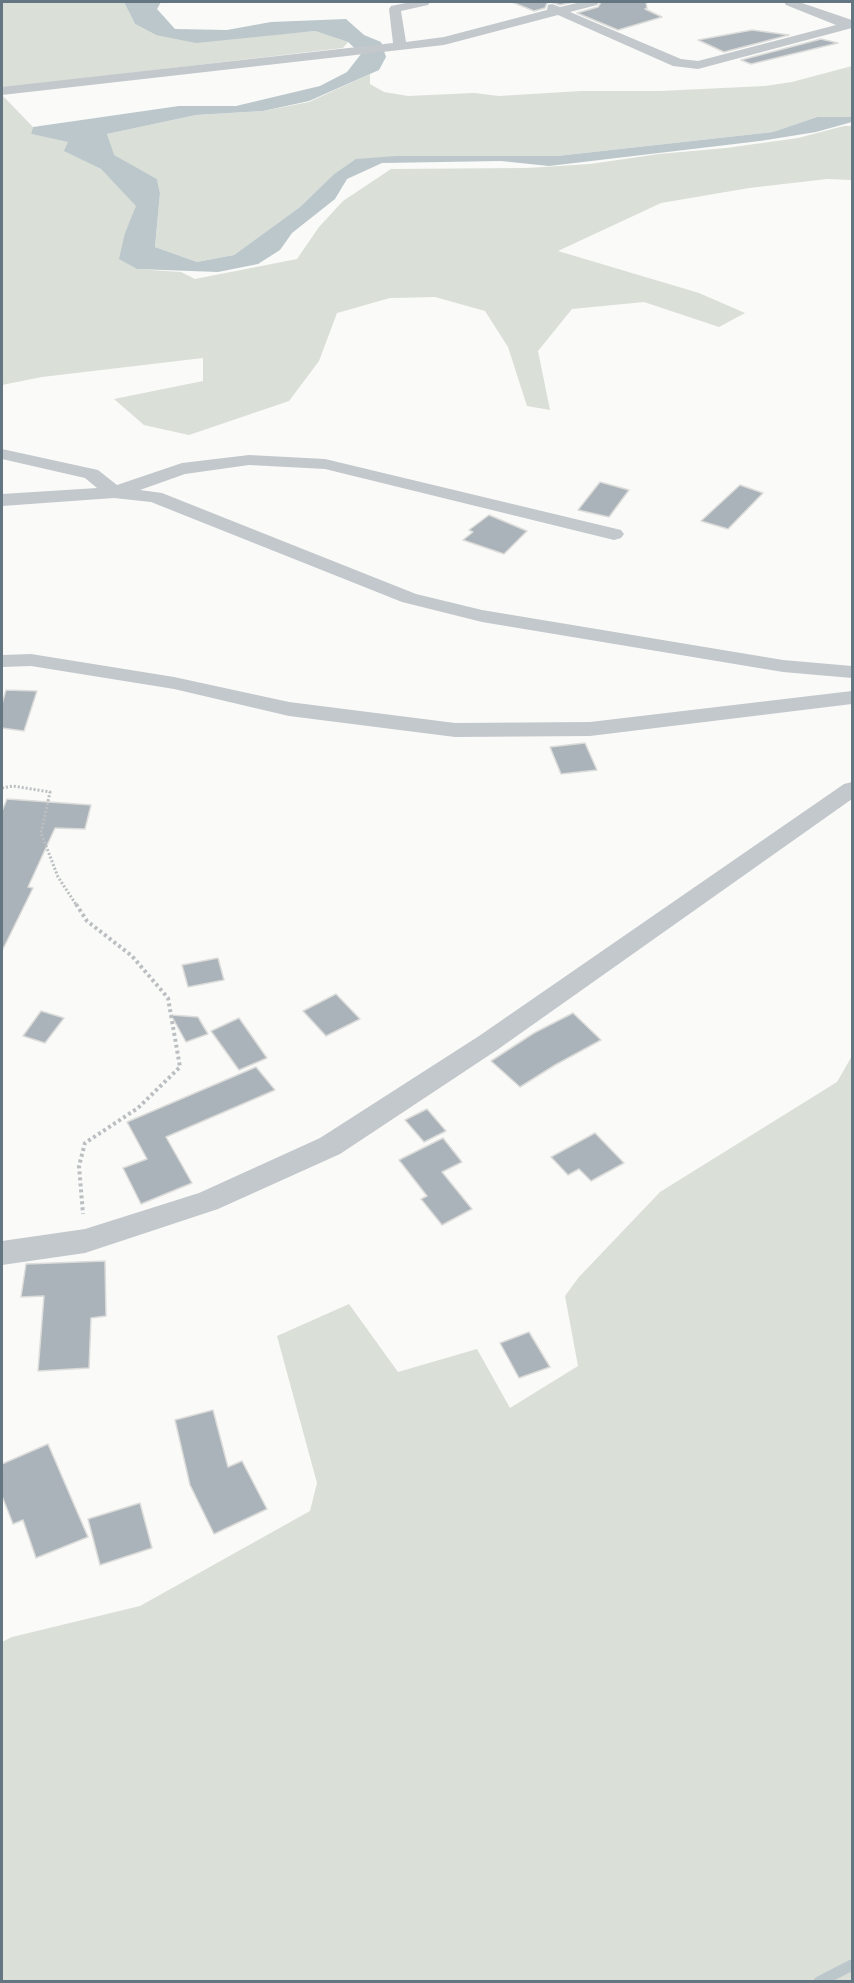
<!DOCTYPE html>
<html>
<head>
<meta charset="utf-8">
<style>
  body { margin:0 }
  #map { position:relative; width:854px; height:1983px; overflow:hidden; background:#fafaf8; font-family:"DM Sans",sans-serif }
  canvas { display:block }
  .frame { position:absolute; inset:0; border:3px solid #657683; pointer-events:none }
</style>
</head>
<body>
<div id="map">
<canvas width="854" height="1983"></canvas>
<div class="frame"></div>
</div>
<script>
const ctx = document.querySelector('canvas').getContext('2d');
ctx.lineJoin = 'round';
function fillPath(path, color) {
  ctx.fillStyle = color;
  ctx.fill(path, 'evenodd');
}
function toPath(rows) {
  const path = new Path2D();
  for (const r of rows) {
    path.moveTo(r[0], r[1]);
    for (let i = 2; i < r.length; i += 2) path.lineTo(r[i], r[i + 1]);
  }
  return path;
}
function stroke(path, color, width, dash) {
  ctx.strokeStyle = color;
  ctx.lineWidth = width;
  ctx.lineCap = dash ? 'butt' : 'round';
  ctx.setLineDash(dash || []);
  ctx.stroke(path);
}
fillPath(toPath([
  [2,2,124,2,135,24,156,35,257,36,315,31,348,42,343,48,2,88],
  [852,66,852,117,817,117,773,132,557,156,396,156,333,175,300,207,234,255,197,262,155,247,160,193,157,179,113,155,107,134,196,115,263,111,309,102,370,74,370,84,384,92,408,96,474,93,499,96,581,91,660,91,765,86,792,82],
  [2,95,33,127,31,134,69,142,65,151,101,169,137,206,125,233,137,269,181,272,195,279,297,259,319,227,343,201,391,169,527,168,590,164,659,154,726,148,798,138,844,126,852,126,852,180,827,179,749,188,661,203,558,251,699,293,745,313,719,327,644,302,572,309,538,351,550,410,527,406,508,347,485,311,435,297,390,298,337,313,319,361,289,401,189,435,144,425,114,399,203,381,203,358,42,377,2,385],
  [852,1056,852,1981,2,1981,2,1642,12,1637,140,1606,310,1511,317,1483,277,1336,349,1304,398,1372,477,1349,510,1408,578,1366,565,1296,579,1277,660,1192,837,1082]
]), '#dadfd7');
fillPath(toPath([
  [124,2,161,2,157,9,175,29,227,30,271,22,346,19,364,35,381,42,386,57,379,70,309,101,263,111,196,115,107,134,114,155,157,179,160,193,155,247,197,262,234,255,300,207,333,175,356,159,396,156,557,156,773,132,817,117,852,117,852,122,816,132,760,141,549,166,501,161,382,163,347,179,335,199,292,233,280,250,258,264,218,272,137,269,119,259,125,233,136,206,101,169,64,151,68,142,31,134,33,127,179,106,236,106,320,86,347,72,361,54,348,42,315,31,196,43,156,35,135,24]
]), '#bbc7cb');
stroke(toPath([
  [819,1982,852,1965]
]), '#bbc7cb', 11);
const building = toPath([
  [512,2,573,2,560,5,551,2,547,3,545,8,534,11,512,2],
  [601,2,646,2,647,8,645,9,662,17,618,30,577,13,598,7,601,2],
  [752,30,789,35,724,52,698,40,752,30],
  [821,39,838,43,751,64,741,60,821,39],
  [600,482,629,490,609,517,578,510,600,482],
  [740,485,763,493,728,529,701,521,740,485],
  [489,515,527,531,504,554,463,540,473,532,469,530,489,515],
  [6,690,37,691,24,731,2,728,2,704,6,690],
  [585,743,597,770,561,774,550,747,585,743],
  [7,799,91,805,85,829,55,828,28,887,33,888,2,951,2,811,7,799],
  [218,958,224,980,188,987,182,965,218,958],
  [336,994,360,1019,326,1036,303,1011,336,994],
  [41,1011,64,1018,45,1043,23,1036,41,1011],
  [573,1013,601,1040,555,1065,520,1087,491,1061,534,1033,573,1013],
  [171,1015,198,1017,208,1034,186,1042,171,1015],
  [239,1018,267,1058,239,1070,211,1031,239,1018],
  [256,1067,275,1090,166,1137,192,1183,141,1204,123,1168,147,1159,127,1122,256,1067],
  [427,1109,446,1131,424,1142,405,1120,427,1109],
  [595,1133,624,1163,591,1181,579,1169,568,1175,551,1157,595,1133],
  [443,1138,462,1162,442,1172,472,1209,442,1225,421,1199,427,1196,399,1160,443,1138],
  [105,1261,106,1316,91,1318,89,1368,38,1371,44,1296,21,1297,26,1264,105,1261],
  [529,1332,550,1367,519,1378,500,1343,529,1332],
  [213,1410,228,1467,242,1461,267,1509,214,1534,190,1485,175,1420,213,1410],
  [48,1444,88,1537,36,1558,23,1520,13,1524,2,1496,2,1464,48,1444],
  [140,1503,152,1548,100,1565,88,1519,140,1503]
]);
fillPath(building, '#aab3b9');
stroke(building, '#dcdcda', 1.5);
stroke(toPath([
  [2,788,13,786,50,792,41,833,58,877,77,906]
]), '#bbbfc2', 3, [2, 2]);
stroke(toPath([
  [76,904,87,921,132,956,168,998,180,1067,138,1108,85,1143,79,1166,83,1214]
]), '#bbbfc2', 4, [3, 3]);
fillPath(toPath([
  [411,2,430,2,428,5,401,11,406,42,444,37,547,10,548,5,552,4,560,7,581,2,599,2,597,5,570,12,681,59,698,61,836,25,786,5,784,2,799,2,852,20,852,28,698,69,673,66,558,15,444,45,2,95,2,87,393,43,389,9,391,6,411,2],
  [2,449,98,470,117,485,182,463,249,455,325,459,621,530,624,534,621,538,614,540,325,469,249,465,185,474,140,490,162,493,416,594,482,610,783,660,852,666,852,678,783,672,482,622,402,602,151,502,114,498,2,506,2,494,97,488,85,478,2,459,2,449],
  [31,654,174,677,289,702,455,723,590,722,852,691,852,704,590,736,455,737,289,716,174,689,31,666,2,667,2,655,31,654],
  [852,782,852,799,497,1050,340,1154,218,1209,85,1253,2,1265,2,1241,85,1229,199,1193,320,1138,479,1036,844,784,852,782]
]), '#c3c8cc');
</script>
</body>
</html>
